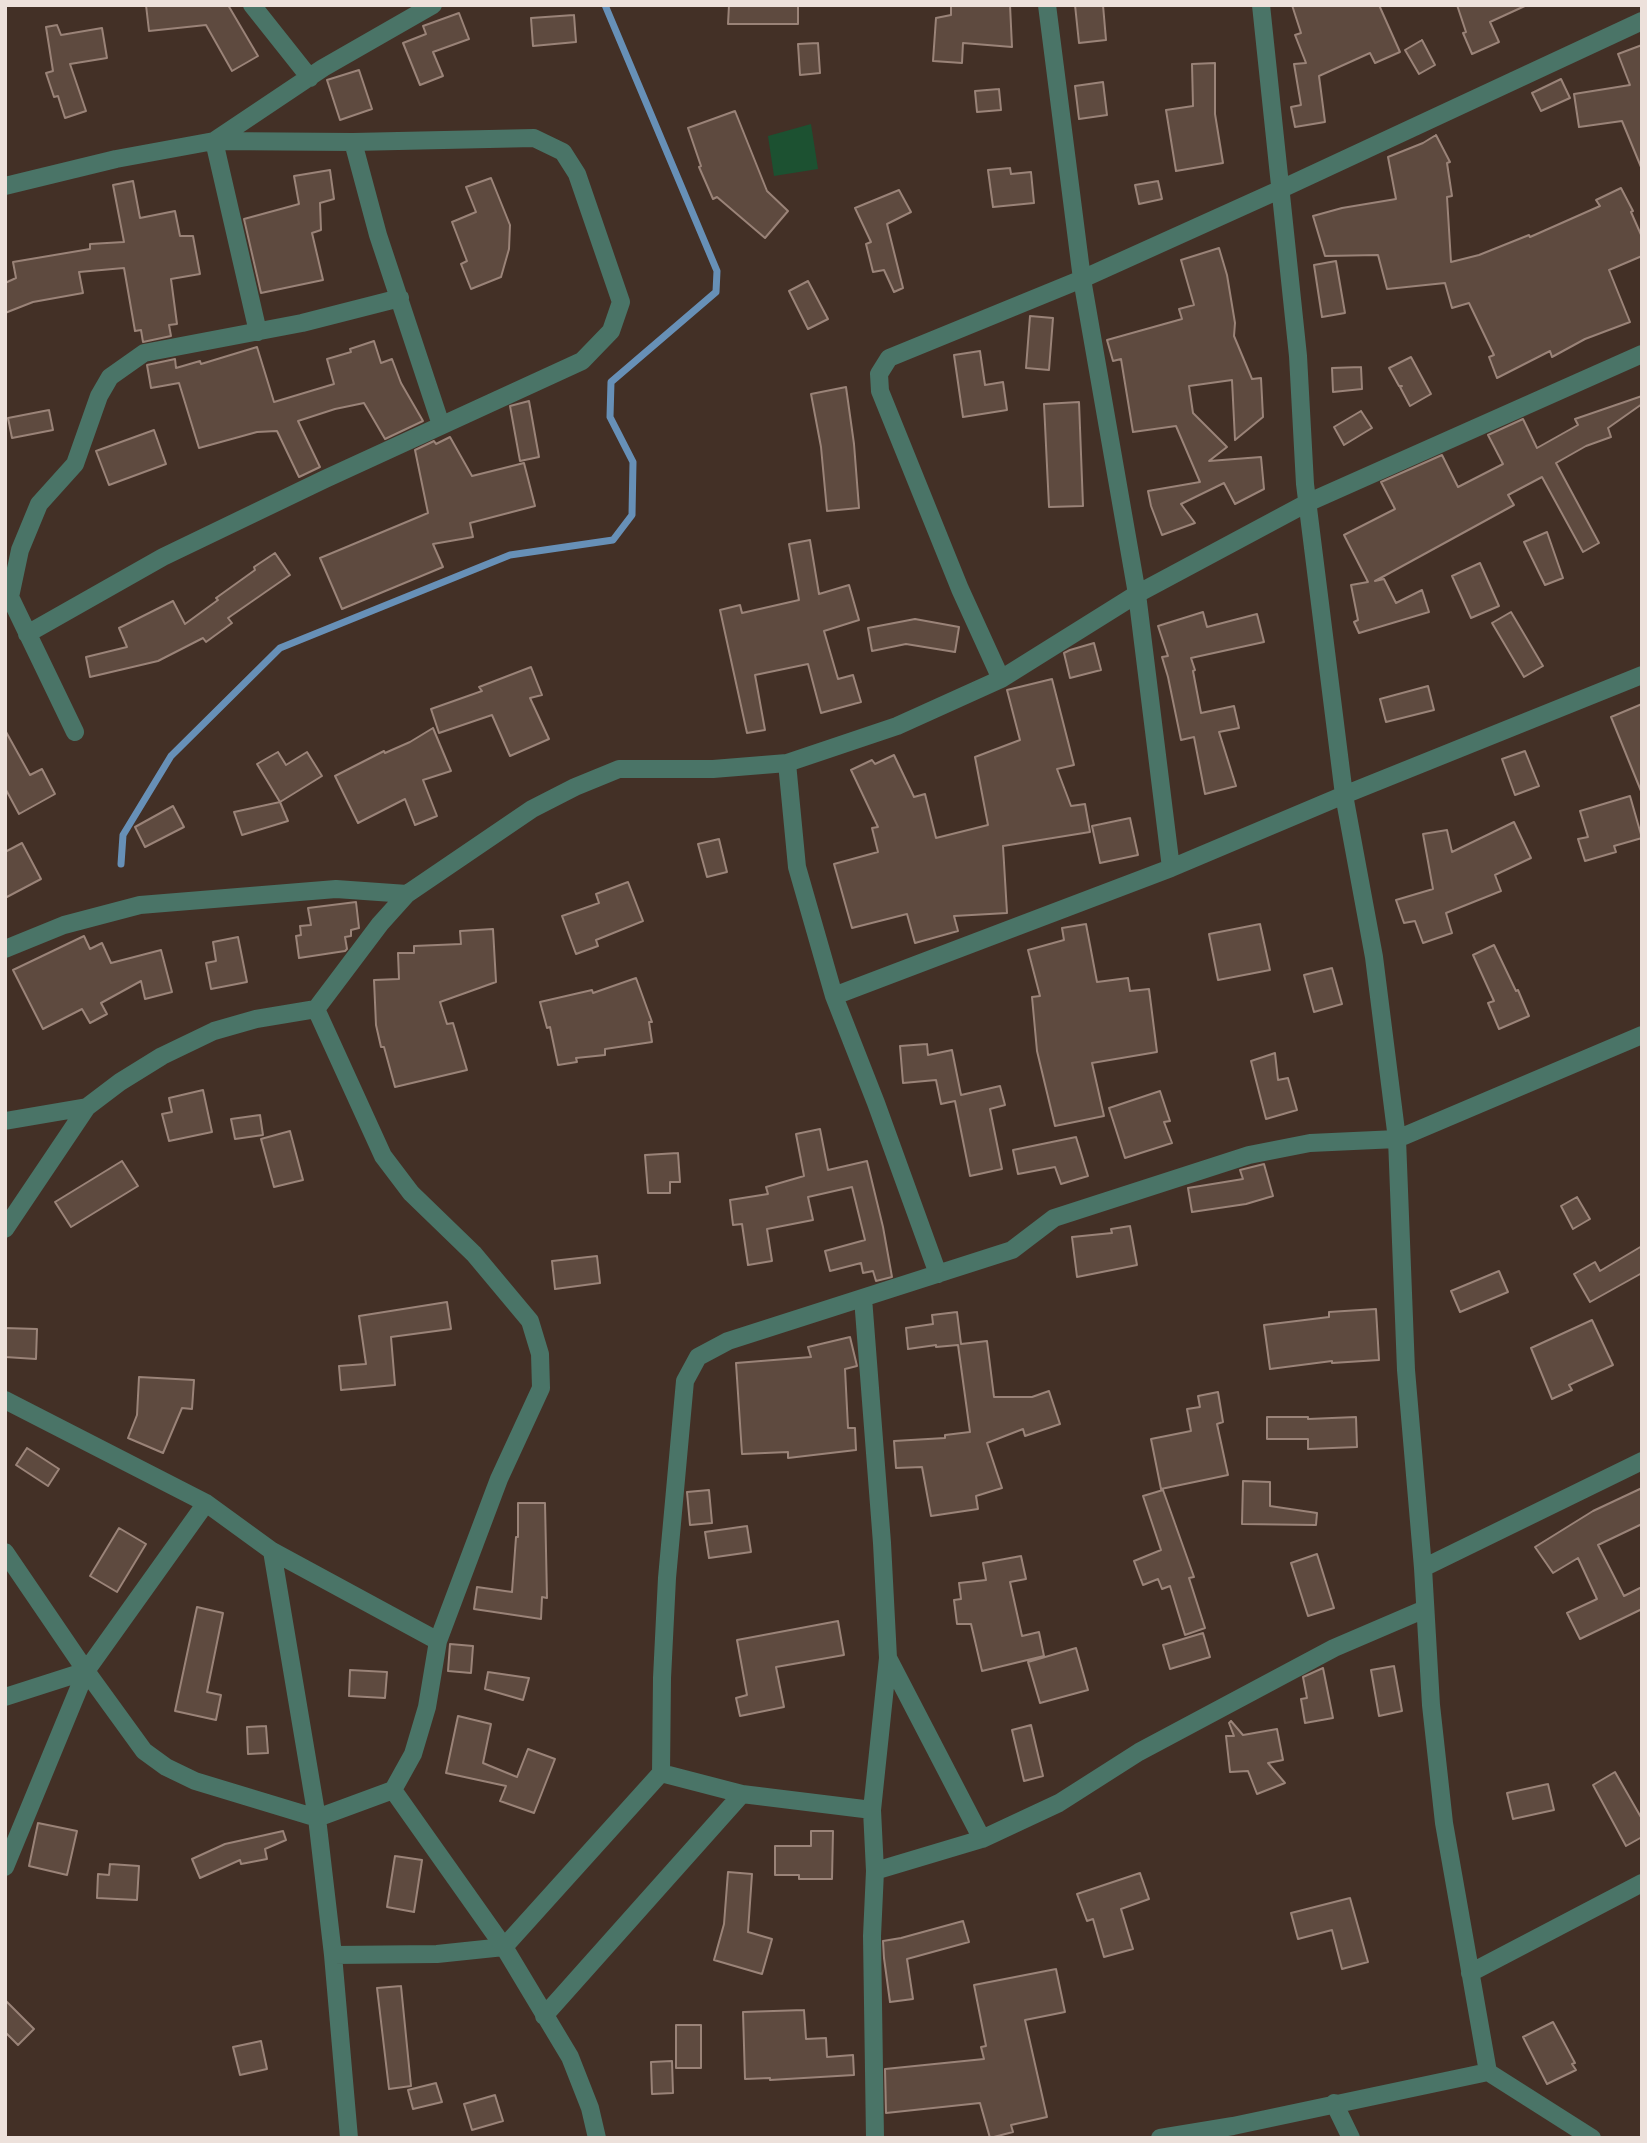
<!DOCTYPE html>
<html>
<head>
<meta charset="utf-8">
<style>
  body { margin:0 }
  #map { position:relative; width:1647px; height:2143px; overflow:hidden; background:#433026; font-family:Literata,serif }
  canvas { display:block }
  .frame { position:absolute; inset:0; border:7px solid #ede1db; pointer-events:none }
</style>
</head>
<body>
<div id="map">
<canvas width="1647" height="2143"></canvas>
<div class="frame"></div>
</div>
<script>
const ctx = document.querySelector('canvas').getContext('2d');
ctx.lineJoin = 'round';
function fillPath(path, color) {
  ctx.fillStyle = color;
  ctx.fill(path, 'evenodd');
}
function toPath(rows) {
  const path = new Path2D();
  for (const r of rows) {
    path.moveTo(r[0], r[1]);
    for (let i = 2; i < r.length; i += 2) path.lineTo(r[i], r[i + 1]);
  }
  return path;
}
function stroke(path, color, width, dash) {
  ctx.strokeStyle = color;
  ctx.lineWidth = width;
  ctx.lineCap = dash ? 'butt' : 'round';
  ctx.setLineDash(dash || []);
  ctx.stroke(path);
}
fillPath(toPath([
  [811,124,818,169,774,176,768,136]
]), '#1c5131');
stroke(toPath([
  [121,864,123,835,171,756,280,648,510,555,613,540,632,515,633,462,610,417,611,382,716,292,717,271,605,5]
]), '#6790b7', 7);
const building = toPath([
  [146,5,228,5,258,56,232,71,206,25,149,31,146,5],
  [729,5,798,5,798,24,728,24,729,5],
  [951,5,1010,5,1012,47,963,43,962,63,933,61,936,18,951,15,951,5],
  [1075,5,1103,5,1106,40,1079,43,1075,5],
  [1292,5,1379,5,1400,52,1375,63,1370,53,1319,76,1325,122,1295,127,1291,107,1301,105,1294,64,1306,63,1295,35,1301,33,1292,5],
  [1457,5,1527,5,1490,22,1499,42,1472,54,1463,33,1466,32,1457,5],
  [459,13,469,39,433,52,443,76,420,85,403,43,426,34,423,26,459,13],
  [574,15,576,42,533,46,531,18,574,15],
  [57,25,61,35,102,28,107,58,70,64,86,111,65,118,58,96,54,97,46,73,53,71,46,27,57,25],
  [1422,40,1435,65,1419,74,1405,50,1422,40],
  [818,43,820,73,800,75,798,44,818,43],
  [1642,45,1642,167,1641,167,1622,121,1579,127,1574,94,1630,85,1618,54,1642,45],
  [1215,63,1215,114,1223,163,1176,171,1166,110,1193,106,1192,64,1215,63],
  [359,70,372,109,340,120,327,80,359,70],
  [1561,79,1570,98,1541,111,1532,93,1561,79],
  [1103,82,1107,115,1079,119,1075,86,1103,82],
  [999,89,1001,110,977,112,975,91,999,89],
  [735,111,767,191,788,211,765,238,717,197,713,199,699,167,701,166,688,128,735,111],
  [1436,135,1450,162,1447,163,1452,196,1447,197,1451,262,1479,255,1529,235,1530,237,1600,206,1596,200,1621,188,1633,211,1631,212,1642,237,1642,256,1609,270,1630,322,1585,339,1552,357,1550,351,1497,378,1489,357,1494,355,1469,303,1452,308,1445,283,1387,289,1378,255,1325,256,1313,216,1342,208,1396,199,1388,157,1423,143,1436,135],
  [1010,168,1011,174,1031,172,1034,203,993,207,988,170,1010,168],
  [330,170,334,199,320,203,321,230,312,233,323,280,261,293,244,219,299,204,294,176,330,170],
  [491,178,510,225,509,249,501,277,471,289,461,264,467,261,452,222,476,212,466,187,491,178],
  [133,181,140,218,175,211,180,236,193,236,200,274,171,279,177,324,169,325,171,336,143,342,141,330,135,331,124,268,79,272,83,293,33,302,5,313,5,283,16,278,13,262,90,249,90,244,124,242,113,185,133,181],
  [1158,181,1162,199,1139,204,1135,185,1158,181],
  [899,190,911,212,887,224,903,288,894,292,884,270,873,272,866,244,871,242,855,208,899,190],
  [1219,248,1227,275,1235,323,1234,336,1252,379,1261,378,1263,417,1235,440,1232,380,1189,386,1193,413,1227,447,1209,461,1261,457,1264,489,1235,504,1224,483,1181,504,1195,523,1162,535,1151,506,1148,491,1200,482,1176,426,1133,432,1121,359,1113,361,1107,340,1182,319,1179,309,1194,305,1181,260,1219,248],
  [1336,261,1345,313,1322,317,1314,265,1336,261],
  [808,281,828,319,808,329,789,291,808,281],
  [1030,316,1053,318,1049,370,1026,368,1030,316],
  [374,341,381,363,392,359,401,383,423,421,385,439,364,403,335,409,298,421,320,467,299,477,277,431,257,432,199,448,179,383,151,388,147,365,175,359,176,368,200,361,201,364,257,347,274,402,334,384,327,359,351,352,350,349,374,341],
  [980,351,985,385,1003,382,1007,410,963,417,954,355,980,351],
  [1411,357,1431,394,1410,406,1400,387,1402,386,1399,386,1389,368,1411,357],
  [1361,367,1362,389,1333,392,1332,368,1361,367],
  [846,387,854,444,859,508,827,511,821,447,811,394,846,387],
  [1642,396,1642,404,1608,428,1611,437,1586,446,1556,463,1599,543,1583,552,1542,477,1508,495,1514,505,1375,581,1384,579,1396,603,1422,590,1429,612,1359,633,1354,622,1358,620,1351,585,1368,582,1344,535,1395,509,1381,482,1442,455,1458,487,1503,464,1488,435,1523,419,1537,448,1578,425,1575,419,1642,396],
  [529,401,539,457,520,461,510,406,529,401],
  [1079,402,1083,506,1049,507,1044,404,1079,402],
  [49,410,53,430,12,438,8,418,49,410],
  [1361,411,1372,428,1344,445,1334,427,1361,411],
  [154,430,166,464,109,485,96,451,154,430],
  [450,437,472,476,524,463,535,506,470,523,473,537,433,544,443,567,342,609,320,558,428,513,415,450,434,441,436,444,450,437],
  [1547,532,1563,578,1545,585,1524,542,1547,532],
  [810,540,819,594,849,585,859,620,824,631,838,679,853,675,861,702,821,713,808,664,755,675,765,730,747,733,720,610,740,605,742,613,799,600,789,544,810,540],
  [275,553,290,575,228,618,232,623,206,642,203,638,158,661,90,677,86,657,127,647,119,628,173,601,185,624,218,600,216,598,255,570,254,567,275,553],
  [1480,563,1499,606,1471,618,1452,576,1480,563],
  [1203,612,1207,627,1257,614,1264,642,1191,658,1195,670,1193,671,1201,713,1234,706,1239,728,1219,732,1236,786,1205,794,1194,737,1181,740,1168,677,1162,657,1168,656,1158,626,1203,612],
  [1511,612,1543,666,1524,677,1492,623,1511,612],
  [915,619,959,627,955,652,906,644,872,651,868,628,915,619],
  [1094,643,1101,670,1070,678,1064,653,1070,650,1094,643],
  [531,667,542,695,530,698,549,739,510,756,492,715,439,733,431,709,482,691,479,687,531,667],
  [1052,679,1074,765,1057,769,1071,806,1085,804,1090,832,1003,846,1007,913,954,916,958,931,915,943,907,914,852,928,834,864,878,852,872,828,878,827,851,770,872,760,875,764,894,755,914,797,925,794,936,838,988,825,975,757,1020,740,1007,690,1052,679],
  [1428,686,1434,710,1386,722,1380,699,1428,686],
  [1642,704,1642,791,1641,791,1611,717,1642,704],
  [433,728,451,771,423,780,437,816,415,825,405,799,358,823,335,776,384,751,385,753,410,742,433,728],
  [5,730,30,775,42,769,55,794,19,814,5,788,5,730],
  [1525,751,1539,786,1515,795,1502,759,1525,751],
  [278,752,286,765,307,752,322,776,280,802,257,764,278,752],
  [1630,796,1642,838,1614,846,1616,852,1585,861,1578,839,1588,837,1580,811,1630,796],
  [280,802,288,821,242,835,234,812,280,802],
  [173,806,184,827,145,847,135,827,173,806],
  [1130,818,1138,855,1100,863,1092,826,1130,818],
  [1514,822,1531,858,1495,875,1501,891,1446,913,1452,933,1423,943,1415,921,1404,923,1396,900,1433,889,1423,834,1447,830,1452,852,1514,822],
  [719,839,727,872,707,877,698,844,719,839],
  [22,843,41,879,5,898,5,852,22,843],
  [628,882,643,921,596,940,598,946,576,954,562,916,599,903,596,894,628,882],
  [356,902,359,928,351,930,351,936,345,937,347,949,345,951,299,958,296,936,301,935,300,926,311,925,308,908,356,902],
  [1086,924,1097,982,1128,978,1130,991,1149,989,1157,1052,1092,1063,1104,1116,1055,1126,1037,1051,1032,997,1040,996,1028,950,1064,940,1062,928,1086,924],
  [1260,924,1270,970,1218,980,1209,934,1260,924],
  [493,929,496,982,440,1002,447,1024,453,1023,467,1070,395,1087,384,1047,381,1047,376,1025,374,980,399,979,398,953,414,953,414,946,461,944,460,931,493,929],
  [84,936,90,949,102,943,111,963,161,950,172,992,145,999,141,981,101,1003,107,1014,90,1023,82,1009,43,1029,13,970,84,936],
  [238,937,247,982,211,989,206,963,216,961,213,942,238,937],
  [1494,945,1516,991,1518,990,1529,1016,1499,1029,1488,1003,1494,1001,1473,955,1494,945],
  [1332,968,1342,1004,1314,1012,1304,975,1332,968],
  [636,978,652,1022,649,1022,652,1042,605,1049,605,1055,576,1058,577,1062,558,1065,550,1027,547,1028,540,1002,592,990,593,993,636,978],
  [927,1044,928,1055,952,1050,961,1095,1000,1086,1005,1105,990,1109,1002,1169,970,1176,955,1101,941,1104,936,1080,903,1083,900,1046,927,1044],
  [1275,1053,1278,1080,1288,1078,1297,1110,1266,1119,1251,1061,1275,1053],
  [203,1090,212,1132,169,1141,162,1114,172,1112,169,1098,203,1090],
  [1160,1091,1170,1121,1164,1122,1172,1143,1125,1158,1109,1108,1160,1091],
  [260,1115,263,1135,235,1139,231,1119,260,1115],
  [820,1129,828,1170,867,1161,883,1227,892,1277,876,1281,873,1271,863,1273,861,1263,830,1271,825,1251,865,1240,852,1187,808,1197,813,1220,767,1229,772,1261,748,1265,742,1224,733,1225,730,1200,768,1194,766,1187,804,1176,796,1134,820,1129],
  [290,1131,303,1180,274,1187,261,1139,290,1131],
  [1076,1137,1088,1176,1061,1184,1055,1167,1018,1174,1013,1150,1076,1137],
  [678,1153,680,1182,670,1182,670,1193,648,1193,645,1155,678,1153],
  [122,1161,138,1186,71,1227,55,1202,122,1161],
  [1264,1164,1273,1196,1246,1204,1192,1212,1188,1188,1243,1179,1240,1170,1264,1164],
  [1577,1197,1590,1219,1573,1229,1561,1206,1577,1197],
  [1130,1226,1137,1265,1077,1277,1072,1237,1112,1233,1111,1229,1130,1226],
  [1642,1246,1642,1273,1590,1302,1574,1274,1595,1262,1600,1271,1642,1246],
  [597,1256,600,1283,555,1289,552,1261,597,1256],
  [1499,1271,1508,1292,1460,1312,1451,1291,1499,1271],
  [447,1302,451,1329,391,1337,395,1385,341,1390,339,1366,366,1364,359,1316,447,1302],
  [1376,1309,1379,1360,1332,1363,1332,1361,1270,1369,1264,1325,1329,1317,1329,1312,1376,1309],
  [957,1312,961,1344,987,1341,994,1397,1032,1397,1049,1391,1060,1424,1025,1436,1023,1429,987,1443,1002,1488,976,1496,978,1509,931,1516,922,1467,896,1468,894,1441,945,1438,945,1435,970,1432,958,1345,936,1347,936,1345,908,1349,906,1328,933,1324,932,1315,957,1312],
  [1592,1320,1613,1365,1569,1385,1572,1390,1552,1399,1531,1348,1592,1320],
  [5,1328,37,1329,36,1359,5,1357,5,1328],
  [850,1337,857,1366,845,1369,848,1428,855,1428,856,1450,788,1458,788,1452,742,1454,736,1363,811,1357,808,1347,850,1337],
  [139,1377,194,1380,192,1409,182,1408,163,1453,128,1438,137,1415,139,1377],
  [1218,1392,1223,1422,1217,1424,1228,1475,1161,1489,1151,1439,1191,1431,1187,1409,1200,1407,1198,1396,1218,1392],
  [1267,1417,1308,1417,1308,1419,1356,1417,1357,1447,1308,1449,1308,1439,1267,1439,1267,1417],
  [27,1448,59,1469,48,1486,16,1465,27,1448],
  [1243,1481,1270,1482,1270,1506,1317,1513,1316,1525,1242,1524,1243,1481],
  [1642,1488,1642,1524,1598,1545,1624,1596,1642,1587,1642,1609,1580,1639,1567,1613,1597,1599,1578,1558,1553,1573,1535,1547,1593,1511,1642,1488],
  [709,1490,712,1523,690,1525,687,1492,709,1490],
  [1163,1490,1194,1577,1189,1578,1205,1628,1185,1635,1170,1586,1162,1589,1158,1579,1143,1585,1134,1561,1161,1550,1143,1496,1163,1490],
  [518,1503,545,1503,547,1598,542,1597,541,1619,474,1609,477,1587,512,1592,516,1537,518,1537,518,1503],
  [747,1526,751,1552,709,1558,705,1532,747,1526],
  [119,1528,146,1544,117,1592,90,1576,119,1528],
  [1317,1554,1334,1608,1308,1616,1291,1563,1317,1554],
  [1021,1556,1026,1579,1010,1582,1022,1636,1039,1632,1044,1656,982,1671,971,1624,957,1624,954,1600,961,1599,959,1583,986,1580,983,1563,1021,1556],
  [197,1607,223,1613,207,1692,221,1695,216,1720,175,1711,197,1607],
  [838,1621,844,1655,776,1667,784,1707,740,1716,736,1698,747,1695,737,1640,838,1621],
  [1203,1633,1210,1657,1170,1669,1163,1645,1203,1633],
  [450,1644,473,1646,471,1673,448,1671,450,1644],
  [1076,1648,1088,1690,1040,1703,1028,1662,1076,1648],
  [1394,1666,1402,1711,1379,1716,1371,1670,1394,1666],
  [1323,1668,1333,1718,1305,1723,1301,1699,1307,1698,1303,1677,1323,1668],
  [350,1670,387,1672,385,1698,349,1696,350,1670],
  [488,1672,529,1678,523,1700,485,1689,488,1672],
  [458,1716,491,1724,483,1763,517,1777,528,1749,555,1759,534,1813,500,1801,506,1786,446,1773,458,1716],
  [1231,1721,1243,1735,1277,1729,1283,1760,1268,1763,1285,1783,1257,1794,1248,1771,1230,1772,1226,1736,1234,1736,1229,1723,1231,1721],
  [1031,1725,1043,1776,1024,1781,1012,1730,1031,1725],
  [266,1726,268,1753,248,1754,247,1727,266,1726],
  [1615,1772,1642,1819,1642,1837,1626,1846,1593,1785,1615,1772],
  [1548,1784,1554,1810,1513,1819,1507,1793,1548,1784],
  [38,1823,77,1831,67,1875,29,1866,38,1823],
  [283,1831,286,1840,265,1849,267,1859,241,1864,240,1860,200,1878,192,1859,225,1844,283,1831],
  [811,1831,833,1831,832,1879,799,1879,799,1875,775,1875,775,1846,811,1846,811,1831],
  [395,1856,422,1860,414,1912,387,1907,395,1856],
  [110,1864,139,1866,137,1900,97,1898,98,1874,109,1875,110,1864],
  [728,1872,752,1874,748,1932,772,1939,762,1974,714,1960,724,1924,728,1872],
  [1140,1873,1149,1899,1121,1909,1133,1949,1104,1957,1093,1919,1087,1921,1077,1894,1140,1873],
  [1350,1898,1368,1962,1342,1969,1332,1930,1298,1939,1291,1913,1350,1898],
  [963,1921,969,1942,907,1959,913,1999,890,2002,884,1958,883,1941,901,1938,963,1921],
  [1056,1969,1065,2012,1025,2020,1047,2117,1011,2125,1013,2132,990,2138,980,2103,886,2113,885,2069,984,2059,981,2047,986,2046,974,1985,1056,1969],
  [401,1986,411,2086,389,2089,377,1988,401,1986],
  [5,2000,34,2029,18,2045,5,2032,5,2000],
  [804,2010,806,2039,826,2038,827,2057,853,2055,854,2075,770,2080,770,2078,745,2079,743,2012,804,2010],
  [1553,2022,1575,2063,1572,2064,1576,2070,1547,2084,1523,2037,1553,2022],
  [676,2025,701,2025,701,2068,676,2068,676,2025],
  [261,2041,267,2069,240,2075,233,2047,261,2041],
  [672,2061,673,2093,652,2094,651,2062,672,2061],
  [436,2083,442,2102,413,2109,408,2090,436,2083],
  [495,2095,503,2121,472,2130,464,2104,495,2095]
]);
fillPath(building, '#5e4a3f');
stroke(building, '#9a8378', 2);
stroke(toPath([
  [252,5,310,78],
  [1047,5,1082,279,1137,594,1171,868],
  [1261,5,1298,356,1305,484,1344,795,1374,957,1397,1139,1406,1370,1423,1568,1431,1705,1444,1823,1488,2072,1592,2138],
  [214,141,323,68,433,5],
  [214,141,258,332],
  [353,142,378,235,441,425],
  [5,186,116,159,214,141,353,142,534,138,563,152,577,174,621,302,611,331,582,361,325,479,163,557,27,634],
  [1001,679,960,589,880,391,879,374,889,358,1082,279,1279,190,1642,21],
  [75,732,10,597,20,550,39,504,75,464,99,396,110,377,144,353,302,323,400,298],
  [787,763,797,867,834,996,876,1103,938,1274],
  [5,949,64,925,140,905,336,889,407,894,532,809,575,787,619,769,713,769,787,763,897,726,1001,679,1137,594,1307,503,1642,354],
  [834,996,1171,868,1344,795,1642,675],
  [316,1009,383,1156,411,1193,474,1254,530,1321,540,1354,541,1388,499,1479,438,1641,427,1707,413,1754,393,1790,504,1947,570,2057,590,2108,597,2138],
  [5,1121,87,1107,120,1082,162,1056,214,1031,256,1019,316,1009,380,924,407,894],
  [5,1229,87,1107],
  [863,1298,882,1543,888,1658,872,1810,875,1871,872,1936,875,2138],
  [5,1400,206,1503,272,1551,438,1641],
  [272,1551,317,1818,333,1955,349,2138],
  [5,1552,86,1671,144,1751,166,1767,195,1781,317,1818,393,1790],
  [1423,1568,1642,1461],
  [888,1658,982,1839],
  [5,1697,86,1671],
  [872,1810,742,1794,661,1773,662,1678,667,1578,685,1381,698,1357,728,1341,1012,1250,1054,1218,1249,1155,1310,1143,1397,1139,1642,1035],
  [5,1867,86,1671,206,1503],
  [875,1871,982,1839,1059,1803,1139,1752,1334,1648,1425,1609],
  [333,1955,437,1954,504,1947,661,1773],
  [1470,1973,1642,1883],
  [544,2016,742,1794],
  [1334,2103,1351,2138],
  [1160,2138,1233,2126,1488,2072]
]), '#4a7467', 18);
</script>
</body>
</html>
